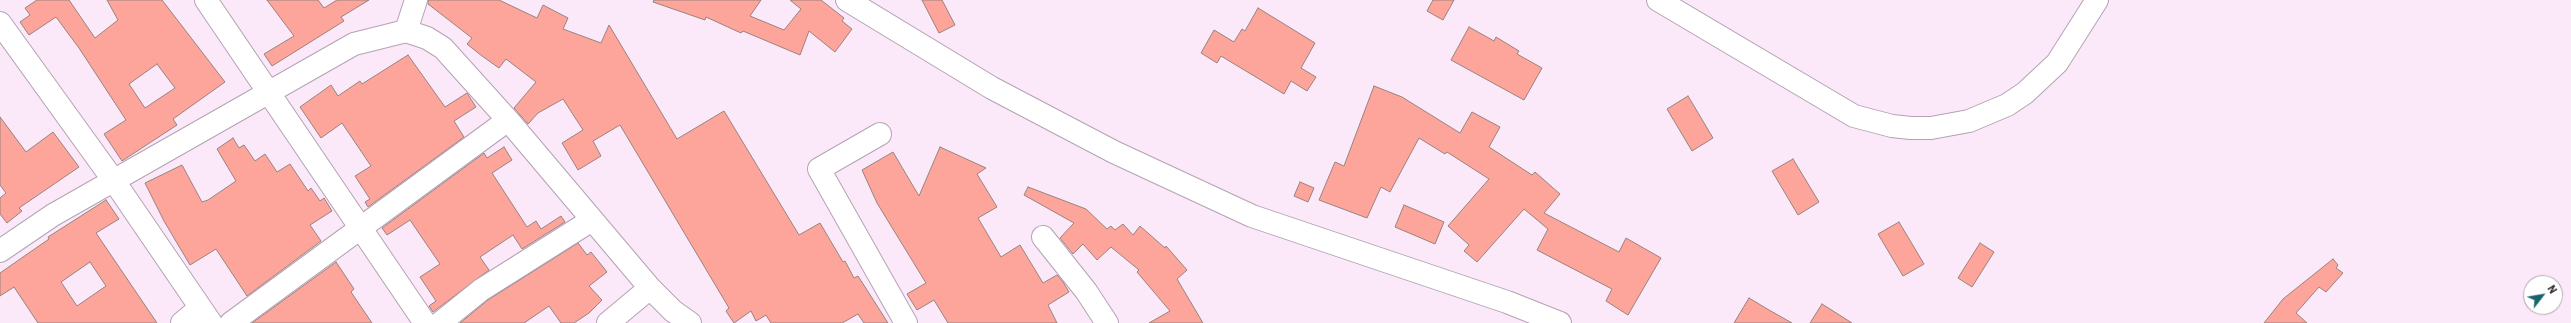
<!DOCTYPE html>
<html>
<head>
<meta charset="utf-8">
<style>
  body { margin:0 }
  #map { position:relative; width:2571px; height:323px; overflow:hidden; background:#fbe9fa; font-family:Barlow,sans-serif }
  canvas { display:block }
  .north { position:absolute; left:2523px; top:275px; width:40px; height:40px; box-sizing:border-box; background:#fff; border:1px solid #aba9ab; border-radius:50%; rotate:59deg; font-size:11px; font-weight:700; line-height:16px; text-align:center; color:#2e272d }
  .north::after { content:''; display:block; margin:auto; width:14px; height:18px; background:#16656a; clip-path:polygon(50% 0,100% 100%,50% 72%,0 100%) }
</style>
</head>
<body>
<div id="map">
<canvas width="2571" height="323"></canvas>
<div class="north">N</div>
</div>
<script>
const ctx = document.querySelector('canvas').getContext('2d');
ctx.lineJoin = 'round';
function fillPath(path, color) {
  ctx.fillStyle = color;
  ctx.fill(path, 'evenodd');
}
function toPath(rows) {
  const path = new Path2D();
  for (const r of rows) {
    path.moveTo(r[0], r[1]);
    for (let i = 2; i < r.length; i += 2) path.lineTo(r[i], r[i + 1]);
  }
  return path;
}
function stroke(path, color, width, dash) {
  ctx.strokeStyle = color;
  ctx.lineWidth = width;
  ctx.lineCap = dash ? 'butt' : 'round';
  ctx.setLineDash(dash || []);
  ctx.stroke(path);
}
const building = toPath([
  [37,0,69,0,95,38,118,20,107,0,162,0,225,82,173,119,177,125,122,161,104,134,126,120,79,48,56,17,29,35,20,22,30,15,25,8,37,0],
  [157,64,175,88,145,108,129,84,157,64],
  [267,0,318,0,324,8,337,0,369,0,341,17,344,21,272,66,264,54,294,36,267,0],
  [428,0,499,0,537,18,543,5,568,18,563,29,601,43,609,25,677,139,724,111,799,235,820,223,843,262,845,261,854,278,858,276,888,323,864,323,858,314,842,323,771,323,766,315,756,321,751,311,734,323,726,311,729,308,620,125,593,141,601,156,578,170,562,143,583,130,563,99,538,113,528,124,514,108,536,82,506,59,499,68,482,56,467,44,472,38,428,4,428,0],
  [654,0,761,0,750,16,784,30,801,9,790,0,821,0,844,18,842,21,852,29,835,52,809,31,800,55,743,31,741,33,706,17,705,20,653,2,654,0],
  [922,0,942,0,955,25,939,33,922,0],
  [1433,0,1454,0,1443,20,1427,11,1433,0],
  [1258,8,1315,43,1301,68,1316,77,1307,91,1291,81,1284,94,1221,56,1217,63,1201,53,1214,30,1234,42,1242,29,1245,31,1258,8],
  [1469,27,1494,41,1496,37,1519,51,1517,54,1542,68,1524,100,1451,60,1469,27],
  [408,55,445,107,467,93,476,107,454,121,464,137,368,207,365,202,370,199,355,176,371,166,342,123,321,138,300,107,331,85,338,96,360,81,362,84,408,55],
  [1374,86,1402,97,1460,133,1472,112,1500,127,1489,147,1532,175,1535,172,1560,194,1544,213,1619,252,1626,238,1661,258,1628,315,1606,301,1612,289,1537,250,1548,229,1524,209,1477,262,1464,251,1469,245,1448,226,1489,179,1447,152,1445,154,1419,138,1390,192,1381,187,1367,218,1319,200,1335,162,1344,166,1374,86],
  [1688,96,1713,138,1692,151,1667,109,1688,96],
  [0,117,26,152,53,132,79,167,19,208,22,211,7,223,0,214,0,198,6,193,0,185,0,117],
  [233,138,239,148,244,145,255,161,265,154,277,172,290,164,308,191,311,188,320,201,324,198,332,211,310,225,321,241,247,296,216,249,190,265,164,221,145,183,182,165,202,202,208,200,236,181,217,149,233,138],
  [504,147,512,160,492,173,527,227,536,221,541,229,561,216,565,222,522,249,513,235,480,257,489,270,433,312,429,306,436,301,420,277,440,264,410,220,387,235,382,228,480,156,484,153,487,158,504,147],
  [940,147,986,168,977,174,997,207,978,218,1001,257,1020,245,1043,283,1057,275,1063,282,1069,292,1048,305,1057,323,948,323,934,300,917,310,907,294,926,283,877,203,862,170,893,152,919,196,940,147],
  [1793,159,1819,202,1798,215,1772,171,1793,159],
  [1300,182,1314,188,1308,202,1294,196,1300,182],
  [1028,187,1086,209,1107,229,1111,226,1115,230,1123,224,1133,235,1140,226,1165,248,1166,246,1187,270,1177,279,1203,323,1149,323,1170,311,1137,272,1139,270,1111,247,1097,260,1083,244,1073,254,1060,238,1074,223,1024,195,1028,187],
  [106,200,119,219,96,233,157,323,38,323,14,287,0,296,0,273,49,239,48,237,106,200],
  [90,262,106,286,77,306,61,282,90,262],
  [1404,205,1444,222,1435,244,1395,227,1404,205],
  [1899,222,1924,264,1903,276,1878,234,1899,222],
  [578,243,587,255,591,252,607,272,589,286,602,300,589,313,574,323,561,323,549,306,524,323,460,323,488,300,578,243],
  [1980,243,1994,252,1972,287,1958,278,1980,243],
  [2333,259,2338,265,2336,268,2343,273,2326,292,2319,287,2296,313,2307,323,2264,323,2283,299,2333,259],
  [336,262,354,289,351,292,372,323,252,323,336,262],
  [1749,298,1769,310,1792,323,1734,323,1749,298],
  [1822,304,1852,323,1810,323,1822,304]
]);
fillPath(building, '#fda59b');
stroke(building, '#99827e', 1);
const minor = toPath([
  [206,0,425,323],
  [847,0,992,88,1114,152,1252,216,1507,302,1560,323],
  [1658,0,1854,116,1892,126,1911,128,1931,128,1969,121,2007,105,2025,93,2057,63,2097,0],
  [0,23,114,181,211,323],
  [406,31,416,0],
  [880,134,819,169,906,323],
  [1043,237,1086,291,1107,323],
  [0,251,53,215,354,44,406,31,427,38,443,48,508,120,650,288,673,311,690,323],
  [182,323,200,308],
  [231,323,508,120],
  [440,323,481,290,592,220],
  [608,323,650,288]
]);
stroke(minor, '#b3a3b3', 24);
stroke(minor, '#fff', 22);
</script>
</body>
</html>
